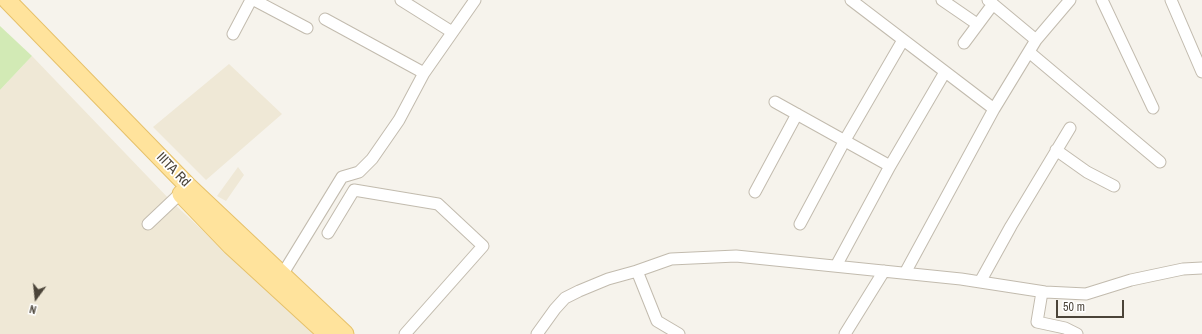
<!DOCTYPE html>
<html>
<head>
<meta charset="utf-8">
<style>
  body { margin:0 }
  #map { position:relative; width:1202px; height:334px; overflow:hidden; background:#f6f3ec; font-family:"Archivo Narrow",sans-serif }
  canvas { display:block }
  .north { position:absolute; left:16px; top:278px; width:40px; height:40px; -webkit-text-stroke:3px #fff; paint-order:stroke; rotate:195deg; font-size:11px; font-weight:700; line-height:16px; text-align:center; color:#4b4439 }
  .north::after { content:''; display:block; margin:auto; width:14px; height:18px; background:#4b4439; clip-path:polygon(50% 0,100% 100%,50% 72%,0 100%) }
  .scale { position:absolute; left:1056px; top:300px; width:68px; height:18px; box-sizing:border-box; border:2px solid #4b4439; border-top:0; padding-left:5px; font-size:12px; line-height:14px; white-space:nowrap; color:#4b4439; -webkit-text-stroke:3px #fff; paint-order:stroke }
</style>
</head>
<body>
<div id="map">
<canvas width="1202" height="334"></canvas>
<div class="north">N</div>
<div class="scale">50 m</div>
</div>
<script>
const ctx = document.querySelector('canvas').getContext('2d');
ctx.lineJoin = 'round';
function fillPath(path, color) {
  ctx.fillStyle = color;
  ctx.fill(path, 'evenodd');
}
function toPath(rows) {
  const path = new Path2D();
  for (const r of rows) {
    path.moveTo(r[0], r[1]);
    for (let i = 2; i < r.length; i += 2) path.lineTo(r[i], r[i + 1]);
  }
  return path;
}
function stroke(path, color, width, dash) {
  ctx.strokeStyle = color;
  ctx.lineWidth = width;
  ctx.lineCap = dash ? 'butt' : 'round';
  ctx.setLineDash(dash || []);
  ctx.stroke(path);
}
function drawText(font, color, halo, rows, align = 'center') {
  ctx.font = font + ' "Archivo Narrow",sans-serif';
  ctx.lineWidth = 3.5;
  ctx.setLineDash([]);
  ctx.textBaseline = 'middle';
  ctx.strokeStyle = halo;
  ctx.fillStyle = color;
  for (const [text, x, y, turn = 0] of rows) {
    ctx.save();
    ctx.translate(x, y);
    ctx.rotate((+turn || 0) * Math.PI / 180);
    ctx.textAlign = isNaN(turn) ? turn : align;
    if (halo) ctx.strokeText(text, 0, 0);
    ctx.fillText(text, 0, 0);
    ctx.restore();
  }
}
fillPath(toPath([
  [32,56,172,202,315,334,0,334,0,90],
  [229,64,282,114,206,180,153,127],
  [238,167,244,175,226,201,217,196]
]), '#efe8d6');
fillPath(toPath([
  [0,26,32,56,0,90]
]), '#d2eab5');
const street = toPath([
  [254,0,307,28],
  [401,0,452,32],
  [851,0,994,109],
  [942,0,977,24],
  [988,0,1036,40],
  [1102,0,1153,108],
  [1171,0,1202,72],
  [325,19,424,73],
  [233,34,251,0],
  [964,43,993,4],
  [1029,52,1160,162],
  [775,102,890,166],
  [1056,150,1087,172,1114,186],
  [755,192,797,114],
  [148,224,185,189],
  [800,224,845,140,903,40],
  [328,233,354,190,438,204,483,246,405,334],
  [836,266,890,166,945,72],
  [637,271,671,259,736,256,961,279,1045,292,1086,294,1131,280,1183,269,1202,268],
  [905,273,994,109,1036,40,1070,0],
  [282,275,342,177,359,172,372,159,399,120,424,73,475,0],
  [980,282,1011,226,1070,128],
  [1042,292,1037,322,1065,328,1077,334],
  [537,334,555,309,565,298,579,291,608,279,637,271,657,321,679,334],
  [845,334,884,271]
]);
const primary = toPath([
  [7,0,188,186,345,334],
  [181,194,231,246,327,334]
]);
stroke(street, '#c2bbae', 13);
stroke(primary, '#e6c16a', 19);
stroke(street, '#fff', 11);
stroke(primary, '#ffe39c', 17);
drawText('14px', '#4b4439', '#fff', [
  ["IIITA Rd",173,170,46]
]);
</script>
</body>
</html>
